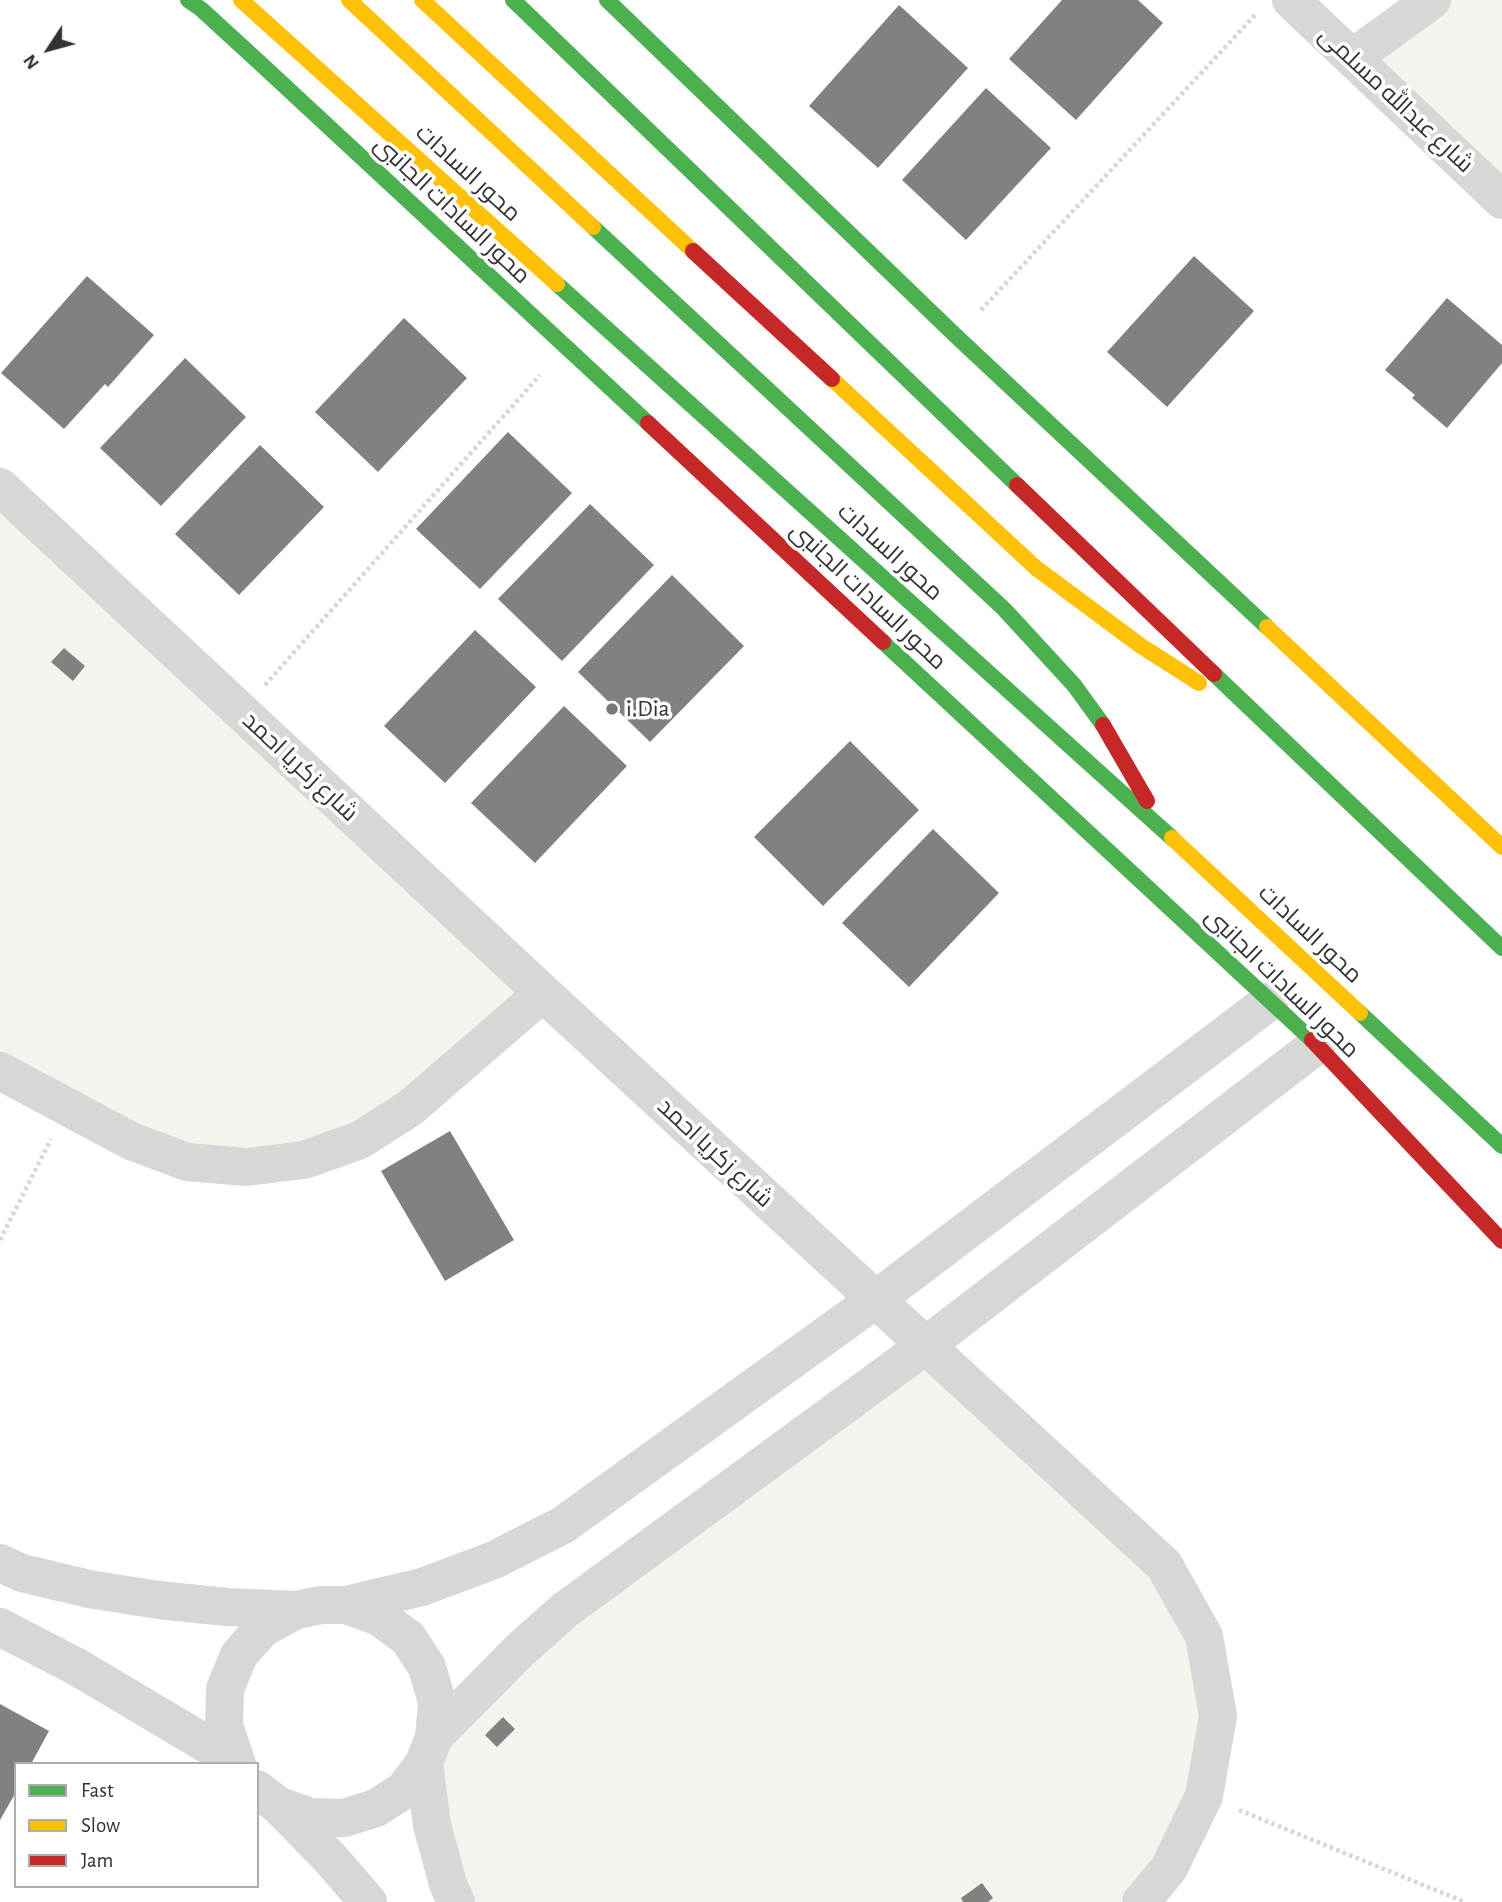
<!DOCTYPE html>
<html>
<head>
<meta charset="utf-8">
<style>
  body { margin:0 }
  #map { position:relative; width:1502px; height:1902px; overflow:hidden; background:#fff; font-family:"Alegreya Sans",sans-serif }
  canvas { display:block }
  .legend { position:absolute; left:14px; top:1762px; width:245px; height:126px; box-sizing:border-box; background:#fff; border:2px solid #adadad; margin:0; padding:9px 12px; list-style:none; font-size:21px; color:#333 }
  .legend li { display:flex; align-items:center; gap:14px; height:35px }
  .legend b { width:35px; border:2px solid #adadad }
  .north { position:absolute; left:14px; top:14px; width:70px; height:70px; -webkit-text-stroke:5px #fff; paint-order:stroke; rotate:234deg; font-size:19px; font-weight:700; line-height:28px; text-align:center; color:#333 }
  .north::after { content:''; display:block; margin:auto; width:24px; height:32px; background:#333; clip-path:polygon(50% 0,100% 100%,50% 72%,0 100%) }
</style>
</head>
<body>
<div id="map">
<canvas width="1502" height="1902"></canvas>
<ul class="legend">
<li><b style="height:9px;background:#4caf50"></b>Fast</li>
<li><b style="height:9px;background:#ffc107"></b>Slow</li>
<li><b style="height:9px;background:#c62828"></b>Jam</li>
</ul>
<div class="north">N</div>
</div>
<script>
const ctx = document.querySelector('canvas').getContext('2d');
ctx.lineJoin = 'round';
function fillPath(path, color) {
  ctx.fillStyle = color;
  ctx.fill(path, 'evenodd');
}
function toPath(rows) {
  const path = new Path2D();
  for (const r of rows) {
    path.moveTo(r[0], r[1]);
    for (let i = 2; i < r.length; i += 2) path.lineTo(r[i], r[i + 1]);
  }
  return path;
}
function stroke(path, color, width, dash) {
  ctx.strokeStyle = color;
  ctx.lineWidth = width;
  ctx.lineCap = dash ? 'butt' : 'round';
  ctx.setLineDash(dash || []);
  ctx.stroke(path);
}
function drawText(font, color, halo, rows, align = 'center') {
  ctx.font = font + ' "Alegreya Sans",Cairo,sans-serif';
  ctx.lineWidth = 7;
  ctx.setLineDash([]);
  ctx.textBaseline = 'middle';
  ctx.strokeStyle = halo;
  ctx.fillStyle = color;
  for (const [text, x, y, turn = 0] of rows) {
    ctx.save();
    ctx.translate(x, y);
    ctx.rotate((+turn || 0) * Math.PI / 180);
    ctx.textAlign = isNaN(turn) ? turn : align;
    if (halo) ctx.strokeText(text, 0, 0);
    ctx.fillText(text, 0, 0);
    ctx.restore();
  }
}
fillPath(toPath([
  [1432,0,1502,0,1502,200,1352,58],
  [0,487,543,993,410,1108,246,1167,0,1071],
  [925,1346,1164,1565,1218,1716,1141,1902,456,1902,434,1737]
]), '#f1f5ed');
fillPath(toPath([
  [1062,0,1138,0,1163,23,1076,120,1009,59],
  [899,5,968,68,878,168,809,106],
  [986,88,1051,148,966,240,902,180],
  [1194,256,1254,311,1167,407,1107,352],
  [87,276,154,335,108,387,105,384,64,429,1,373],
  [1447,298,1502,345,1502,363,1447,428,1412,398,1415,395,1385,370],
  [404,318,467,378,378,472,315,412],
  [185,358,246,417,161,506,100,448],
  [508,432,572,493,480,589,416,529],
  [260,445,324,507,239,595,175,534],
  [590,504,654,565,562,661,498,599],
  [672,575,744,646,650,742,578,672],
  [475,630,536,687,445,783,384,726],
  [64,648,85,666,73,681,51,662],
  [564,706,627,766,535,863,471,803],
  [850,741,919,810,823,906,754,837],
  [933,829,999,893,909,987,842,923],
  [450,1131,514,1240,445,1281,381,1171],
  [0,1704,49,1731,31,1764,16,1764,16,1792,0,1820],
  [503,1717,515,1729,497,1747,485,1735],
  [982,1883,993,1898,988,1902,963,1902,961,1898]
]), '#818181');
stroke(toPath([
  [981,310,1256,14],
  [265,685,540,375],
  [0,1240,51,1139],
  [1239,1810,1465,1902]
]), '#d6d6d6', 4.5, [3.5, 3.5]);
stroke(toPath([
  [1291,0,1502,200],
  [1352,58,1432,0],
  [0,487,543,993,1164,1565,1204,1636,1218,1716,1204,1796,1169,1868,1141,1902],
  [0,1071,131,1141,187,1162,246,1167,304,1160,360,1140,410,1108,543,993],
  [0,1563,22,1573,89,1589,158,1600,227,1607,296,1610],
  [346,1605,422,1587,494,1560,563,1525,875,1300,1270,1001],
  [0,1627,77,1667,235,1761],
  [434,1737,520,1650,565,1610,925,1346,1317,1045],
  [424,1763,432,1825,448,1884,456,1902],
  [237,1764,224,1726,225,1689,239,1655,263,1628,296,1610,321,1605,346,1605,379,1617,408,1638,427,1667,437,1702,434,1737,424,1763,404,1790,376,1808,344,1818,311,1817,279,1806,257,1789],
  [280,1807,328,1856,368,1902]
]), '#d7d7d7', 38);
stroke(toPath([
  [188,0,201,9,261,64,648,423],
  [513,0,1017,485],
  [607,0,956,336,1267,627],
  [593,227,1004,609,1074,685,1103,725],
  [557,284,1172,838],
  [883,642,1312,1040],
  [1214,674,1502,948],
  [1360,1013,1502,1146]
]), '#4caf50', 16);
stroke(toPath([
  [241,0,557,284],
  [349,0,593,227],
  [422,0,693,251],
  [832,379,1036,568,1141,646,1199,683],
  [1267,627,1502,847],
  [1172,838,1360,1013]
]), '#ffc107', 16);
stroke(toPath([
  [693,251,832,379],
  [648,423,883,642],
  [1017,485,1214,674],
  [1103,725,1147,801],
  [1312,1040,1502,1241]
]), '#c62828', 16);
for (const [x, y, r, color] of [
  [612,709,7,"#7a7a7a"]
]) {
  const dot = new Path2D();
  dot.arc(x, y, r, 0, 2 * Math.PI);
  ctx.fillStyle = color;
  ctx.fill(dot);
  stroke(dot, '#fff', 2.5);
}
drawText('24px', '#333', '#fff', [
  ["شارع عبدالله مسلمى",1396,100,43],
  ["محور السادات",468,173,42],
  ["محور السادات الجانبى",452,210,43],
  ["محور السادات",890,552,42],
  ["محور السادات الجانبى",868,596,43],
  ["شارع زكريا احمد",300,767,43],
  ["محور السادات",1310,934,43],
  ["محور السادات الجانبى",1282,983,44],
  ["شارع زكريا احمد",715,1153,43]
]);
drawText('24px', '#333', '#fff', [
  ["i.Dia",626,709]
], 'left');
</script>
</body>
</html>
